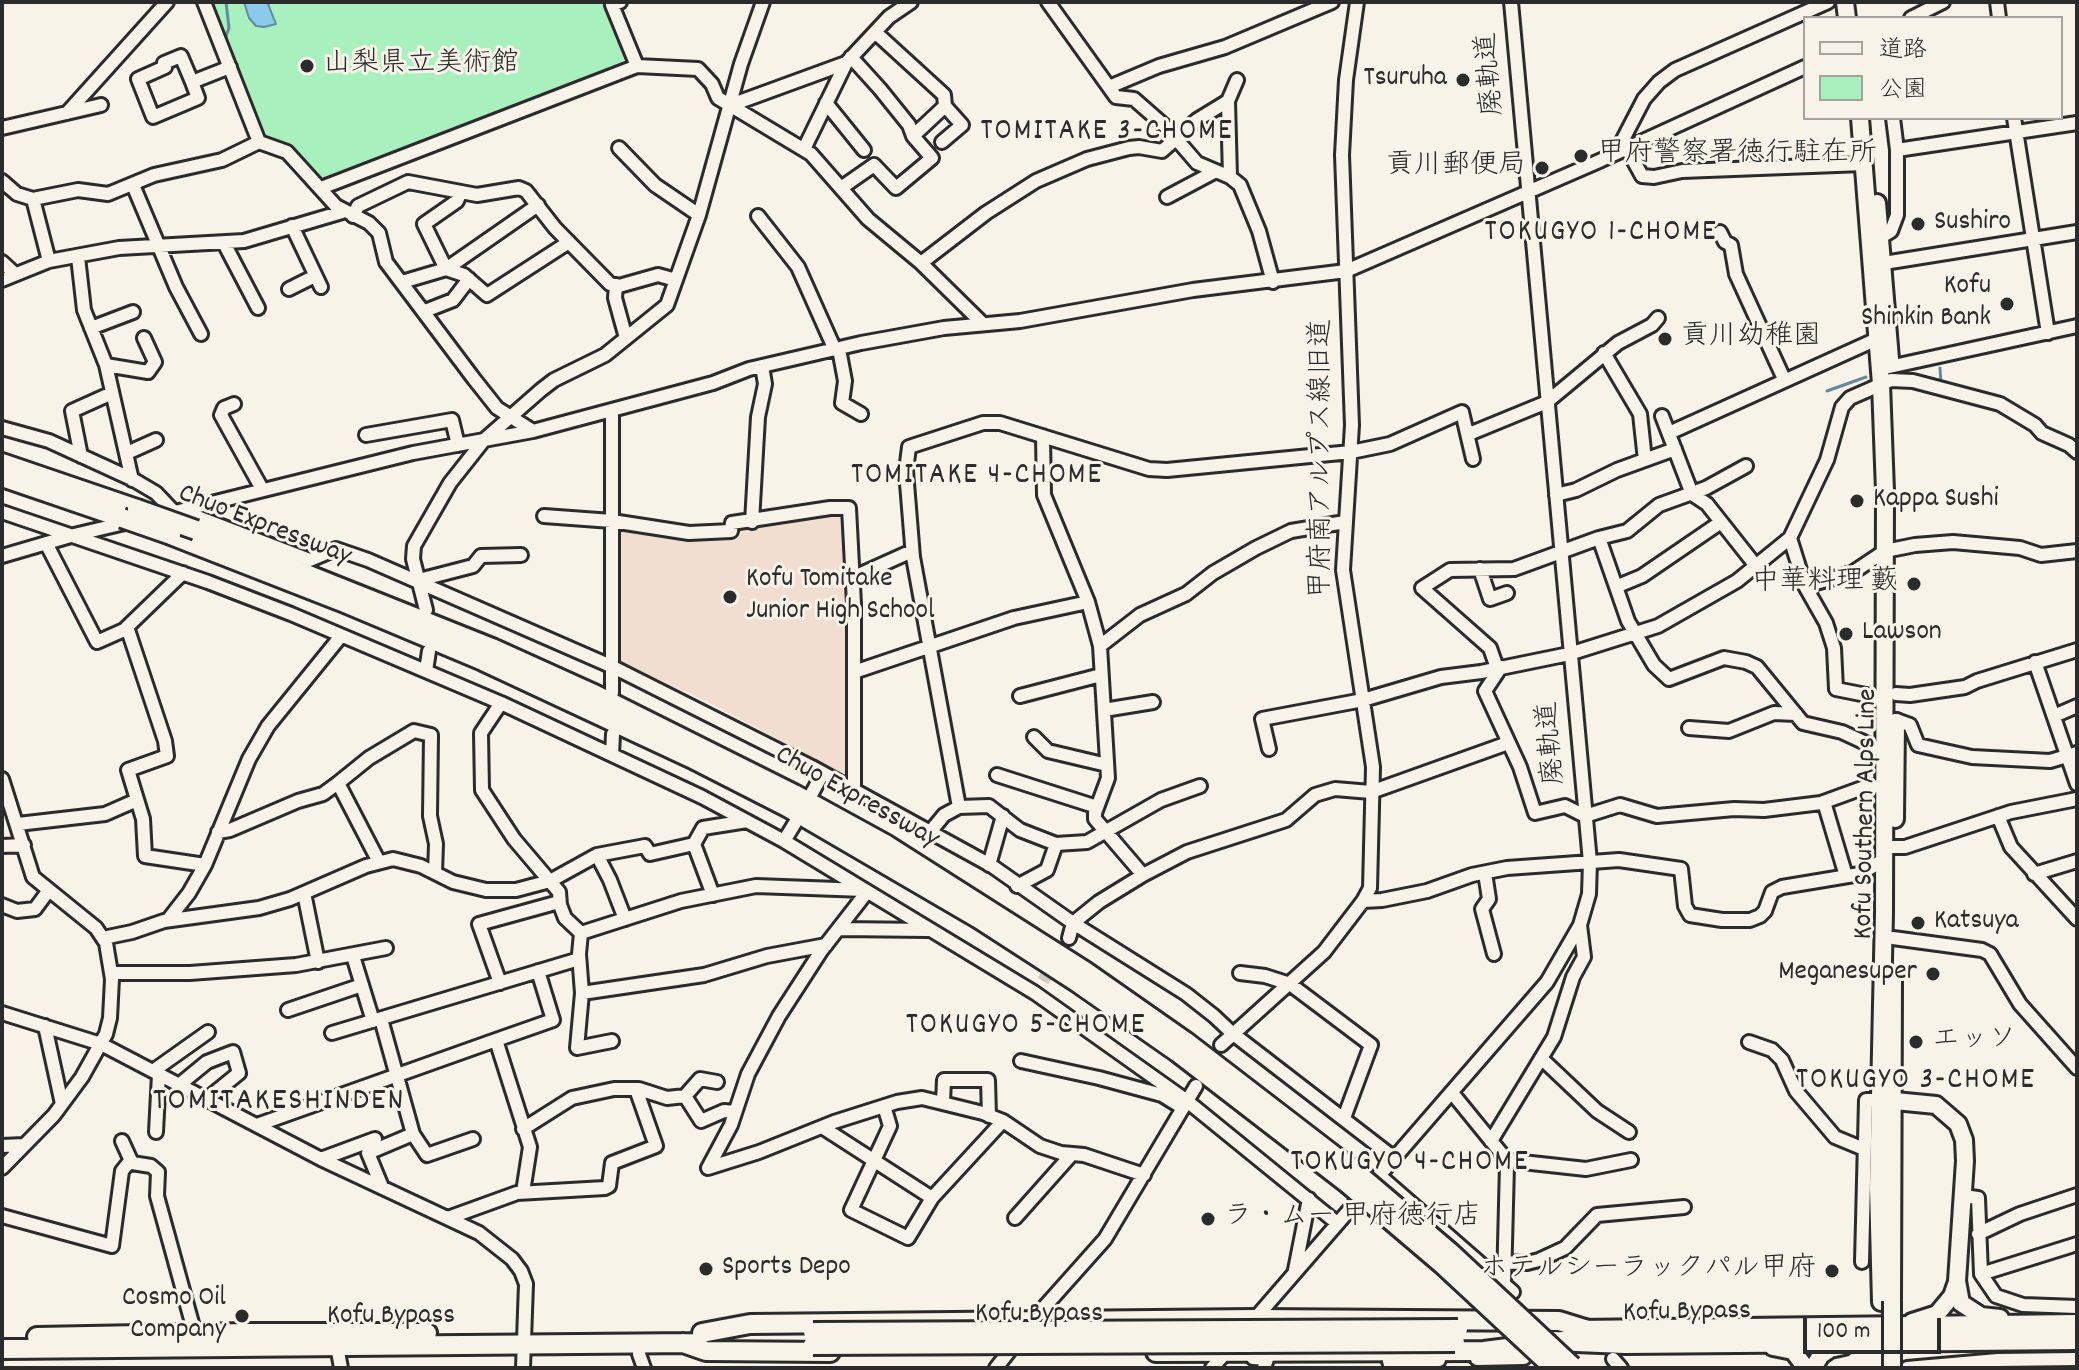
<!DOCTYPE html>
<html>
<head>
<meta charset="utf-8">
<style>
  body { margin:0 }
  #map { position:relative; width:2079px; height:1370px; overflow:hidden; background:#f7f3e8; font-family:Dekko,"Klee One",sans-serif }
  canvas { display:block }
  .frame { position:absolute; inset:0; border:4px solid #2b2b2b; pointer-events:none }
  .legend { position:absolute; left:1803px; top:16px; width:260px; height:104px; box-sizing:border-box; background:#f7f3e8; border:2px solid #a5a39c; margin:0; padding:10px 14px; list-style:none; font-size:24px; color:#2b2b2b }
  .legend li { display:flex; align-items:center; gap:16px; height:40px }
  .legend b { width:40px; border:2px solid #a5a39c }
  .scale { position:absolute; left:1803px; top:1318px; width:138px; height:36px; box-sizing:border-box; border:4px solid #2b2b2b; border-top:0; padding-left:10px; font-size:24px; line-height:28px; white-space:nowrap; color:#2b2b2b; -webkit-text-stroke:6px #f7f3e8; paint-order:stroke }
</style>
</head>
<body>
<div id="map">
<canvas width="2079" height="1370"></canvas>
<div class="frame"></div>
<ul class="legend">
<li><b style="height:10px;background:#f7f3e8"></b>道路</li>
<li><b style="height:22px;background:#a8f0be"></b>公園</li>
</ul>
<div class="scale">100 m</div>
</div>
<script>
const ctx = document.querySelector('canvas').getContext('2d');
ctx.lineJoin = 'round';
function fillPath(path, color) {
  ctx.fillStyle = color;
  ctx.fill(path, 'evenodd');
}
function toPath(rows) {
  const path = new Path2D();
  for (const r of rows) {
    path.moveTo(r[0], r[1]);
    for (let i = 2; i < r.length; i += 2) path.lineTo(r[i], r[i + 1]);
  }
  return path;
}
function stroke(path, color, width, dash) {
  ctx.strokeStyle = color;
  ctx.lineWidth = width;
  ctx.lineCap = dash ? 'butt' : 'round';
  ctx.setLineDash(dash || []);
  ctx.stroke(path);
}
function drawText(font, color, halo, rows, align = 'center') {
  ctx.font = font + ' Dekko,"Klee One",sans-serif';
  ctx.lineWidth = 6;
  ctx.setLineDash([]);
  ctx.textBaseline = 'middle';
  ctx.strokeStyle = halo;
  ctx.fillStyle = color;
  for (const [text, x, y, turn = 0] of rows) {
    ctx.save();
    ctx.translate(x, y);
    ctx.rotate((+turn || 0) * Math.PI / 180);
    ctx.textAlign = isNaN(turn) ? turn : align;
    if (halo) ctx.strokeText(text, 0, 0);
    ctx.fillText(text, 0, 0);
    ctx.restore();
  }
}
fillPath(toPath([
  [844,511,850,777,709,703,614,658,615,523,686,536]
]), '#f1ded1');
fillPath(toPath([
  [210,2,613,2,632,65,323,183,265,139]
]), '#a8f0be');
const water = toPath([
  [244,2,272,2,268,4,276,24,264,27,256,26,249,18,244,2]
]);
fillPath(water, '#8bcaeb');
stroke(water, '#658a9e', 2);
stroke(toPath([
  [226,2,229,28,226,36],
  [1940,368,1941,384],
  [1827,391,1866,377]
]), '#658a9e', 3);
stroke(toPath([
  [1043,981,1069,938]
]), '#cecbc2', 12, [12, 6]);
const minor = toPath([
  [204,2,259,142,287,152,336,206,369,223,379,233,386,262,474,379,497,408,533,431],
  [620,2,612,5,637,66],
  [1048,2,1116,97,1134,99,1166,127,1197,163,1230,177,1240,185,1259,231,1273,282],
  [1997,2,1999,18],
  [1911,18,1943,2],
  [875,32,944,95,945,106,962,125,942,142],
  [192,82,198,98,153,117,138,79,165,67,164,63,181,56,192,82,230,67],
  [1109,87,1159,66,1225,47,1332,2],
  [826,103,864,150],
  [731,105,846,63,889,17,911,2],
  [67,113,167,2],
  [2014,118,2048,333],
  [2,128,101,105],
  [913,136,945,106],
  [1626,147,1642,176,1654,177,1682,171,1863,164],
  [619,148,655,185,699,215],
  [804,149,846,63],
  [1897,150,2077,123],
  [1617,151,1644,99,1659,82,1675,70,1828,2],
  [1230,177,1228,101,1237,80],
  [2,181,17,194,33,199,78,190,108,194,154,175,222,160,259,142],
  [133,185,176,287,201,334],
  [321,188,637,66,698,69,712,84,718,98,811,154,868,219,921,263,982,323],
  [841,188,874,165,896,188,932,158,913,136,909,125,880,89,851,57],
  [460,194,457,201,424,224,446,269,538,205],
  [1167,197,1216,171],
  [33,199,49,261],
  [353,216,358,206,408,182,477,195,519,188,526,191,555,228,610,284,619,286,658,275,676,280],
  [758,216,798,267,835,350],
  [292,226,321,287],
  [1720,232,1725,242,1731,245,1736,274,1784,379],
  [1881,237,1891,231,1897,215,1897,150,1893,118],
  [224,243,258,308],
  [78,257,84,310,106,365,132,480],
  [2,262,15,274],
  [921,263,986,213,1036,181,1087,159,1129,148,1139,147,1162,151,1197,120,1228,101],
  [1884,263,2077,232],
  [2,280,49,261,119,248,244,241,342,212],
  [402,282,446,269,464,275,487,295,569,242],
  [616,285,615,298,626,338],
  [289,289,315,276],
  [425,311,453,300,469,279],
  [91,328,133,312],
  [839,349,845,381,842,403,861,414],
  [1604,353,1640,414,1645,460],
  [106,365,148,372,155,362,144,338],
  [1880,369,2077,326],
  [234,404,224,408,221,415,262,489],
  [612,411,612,693],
  [1662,416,1692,494,1707,504,1756,566],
  [2,428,49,441,134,480,156,493,174,512],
  [1669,433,1877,339],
  [1469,434,1547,402,1618,343,1652,325,1658,318],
  [366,435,452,420,458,445],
  [1043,436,1044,495,1088,602,1100,646,1108,778,1095,813,1095,819,1143,875],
  [127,453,156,440],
  [81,456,72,411,112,393],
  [1556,495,1576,490,1617,470,1675,449],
  [182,511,310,560,336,549,368,560,613,667,812,767,992,866,1073,923,1186,994,1214,1016,1232,1033,1394,1158],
  [2,512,208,582,291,614,501,703,702,797,784,841,1035,993,1187,1101,1337,1223],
  [159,516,413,453,533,431,713,383,749,369,861,343,944,328,1020,321,1193,290,1346,271,1597,162,1805,67],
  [544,516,612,521,689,533,731,531,732,523,830,508,849,508,854,604,854,790],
  [752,522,758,417,765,384,762,366],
  [1599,538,1627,531,1659,505,1706,488,1746,466],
  [1790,538,1805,586,1826,623,1834,648,1836,689,1886,699],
  [46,543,97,642,124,630,183,573],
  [2,556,74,535,129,522],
  [1480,569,1490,599,1507,593],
  [852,578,912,551],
  [419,580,473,566,481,556,521,555],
  [1618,586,1642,576,1721,522],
  [1805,586,1852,573,1885,551,1915,545,1953,542,2020,548,2041,555,2077,551],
  [426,610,413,559,414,546,450,483,484,440,541,390,554,380,605,355,667,305,699,215,741,64,763,2],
  [127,627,165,741,167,756,128,770,143,819,145,856,205,865],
  [1100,646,1140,615,1186,594,1213,573,1256,548,1291,531,1345,522],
  [2035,662,2077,784],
  [1501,667,1485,691,1520,767,1535,813,1565,806,1585,816,1620,805,1657,816,1734,809,1764,810,1821,803,1865,787,1884,786],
  [1497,668,1490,648,1422,588,1450,570,1514,569,1599,538,1628,621,1654,665,1669,679,1724,658,1746,662,1757,667,1803,723,1842,732,1885,752],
  [426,671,429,651],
  [854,672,1014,618,1088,602],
  [1896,694,1910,695,1965,687,1977,681,2077,650],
  [1020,696,1101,675],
  [501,703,481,733,482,790,514,839,559,892,560,905,565,918,581,933,579,954,582,993,577,1048,612,1041],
  [1104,710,1153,702],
  [2054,716,2077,706],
  [1896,720,1910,725,1918,745,1972,757,2050,761,2077,753],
  [1689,728,1729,731,1774,713,1796,714],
  [1034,737,1048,751,1107,765],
  [1269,749,1262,719,1363,700,1441,677,1481,672,1569,654,1658,626,1737,581,1790,538,1827,460,1842,407,1850,398,1891,380,1913,381,2000,404,2035,425,2042,433,2069,445,2077,452],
  [612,755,613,734],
  [997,775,1097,807],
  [2,779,33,877,96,928,106,943,112,979,110,1018,106,1034,82,1077,54,1115,2,1168],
  [812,793,823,773],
  [1824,802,1846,876],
  [959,807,913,557,906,471,909,447,983,423,1000,423,1149,469,1167,470,1351,452,1390,444,1462,412,1473,459],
  [1998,816,2011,847,2077,919],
  [18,824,105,814,137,800],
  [218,832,230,830,298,801,323,794,338,783],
  [930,832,944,815,959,807,989,806,1020,830,1056,844],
  [784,841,795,823],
  [694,844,703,828,747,821],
  [2,846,24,845],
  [1885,847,1905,847,2011,812,2077,799],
  [597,855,610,880,625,919],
  [379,862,338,783,369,758,414,731,431,735,430,816,436,844,435,873],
  [989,865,1003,816],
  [1485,873,1489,899,1482,909,1494,954],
  [2034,874,2077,861],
  [1017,886,1047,870,1056,844,1087,842,1161,800,1200,786],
  [304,893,318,962],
  [1363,901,1382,900,1427,891,1472,875,1507,868,1619,860,1681,869,1685,906,1690,915,1722,920,1750,920,1760,916,1765,911,1772,892,1782,887,1860,874,1885,859],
  [2,905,17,911,35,909,49,890],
  [168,920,189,893,205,865,249,759,268,726,341,636],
  [839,929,928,930],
  [581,933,681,901,756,886,864,890],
  [103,938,132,932,164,921,259,908,290,899,366,866,393,859,421,866,453,882,486,890,516,890,550,881,597,855,645,846,650,854,694,844,713,895],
  [1069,938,1073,923,1099,902,1143,875,1187,852,1286,820,1315,795,1335,789,1371,792,1508,743],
  [1893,938,1982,950,1990,954,2020,1004,2077,1068],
  [353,956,373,1021],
  [111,973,190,973,296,965,386,948],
  [1240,973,1265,976,1290,984,1371,1045,1344,1118],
  [500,983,479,924,559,902],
  [582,993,704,975,767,956,826,945],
  [288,1010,362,985],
  [2,1013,101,1044,321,1159,479,1233,512,1259,521,1271,526,1284,523,1368],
  [381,1019,413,1134,427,1155,473,1139],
  [45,1026,62,1104],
  [332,1033,579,959],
  [496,1040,553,1020,538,971],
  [1749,1042,1772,1050,1782,1060,1796,1091,1835,1137,1864,1149],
  [1221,1045,1324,952,1363,901,1370,888,1373,767,1343,570,1352,425,1342,155,1346,80,1357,2],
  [1541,1058,1597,1111,1629,1132],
  [1021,1061,1099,1078,1162,1095,1183,1108],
  [153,1071,208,1032],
  [179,1085,207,1062,233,1052,239,1073,207,1099],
  [1453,1094,1501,1153,1507,1165,1504,1284],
  [685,1096,701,1121,724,1111,735,1112],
  [943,1102,944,1080,988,1080,989,1116],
  [884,1106,890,1126,851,1210,908,1238,932,1198],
  [257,1125,496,1040,530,1147,523,1192],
  [822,1127,932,1198,1003,1121],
  [523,1129,572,1098,614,1089,639,1089,667,1098,685,1096,700,1079,717,1082],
  [156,1132,159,1074],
  [122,1141,132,1163,151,1166,158,1172,157,1196,195,1334],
  [1491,1141,1554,1037,1573,977,1584,957,1580,925],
  [2,1146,24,1145],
  [321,1159,375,1139],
  [1504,1160,1586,1169,1631,1160],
  [708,1168,759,1152,834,1122,897,1102,922,1098,983,1113,1003,1121,1040,1146,1061,1153,1084,1155,1144,1175],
  [708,1168,731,1125,748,1074,779,1016,821,951,867,892],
  [1379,1175,1513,1292],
  [382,1187,368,1153,413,1134],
  [1963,1196,1978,1198,1981,1274,1996,1296,2023,1305,2077,1307],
  [2,1216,112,1246,122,1171,130,1161],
  [448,1218,517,1193,605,1188,609,1186,612,1163,656,1146,636,1089],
  [1015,1218,1072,1154],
  [1978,1234,2020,1214,2077,1195],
  [1504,1262,1527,1263,1539,1260,1565,1248,1597,1215,1684,1207],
  [1862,1262,1866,1100,1879,1100],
  [1295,1270,1309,1199],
  [1981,1274,2077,1244],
  [1253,1321,1547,982,1580,925,1589,894,1590,862,1511,2],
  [1031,1322,1105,1239,1196,1086],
  [639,1344,639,1354,644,1368],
  [337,1346,341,1368],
  [1253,1358,1267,1359,1264,1368],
  [1477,1359,1524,1358],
  [1613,1359,1621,1368],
  [996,1368,1018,1340],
  [1212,1368,1228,1350],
  [1391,1368,1389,1361,1439,1360],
  [1907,1368,1998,1360,2077,1359]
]);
const major = toPath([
  [1845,2,1847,18],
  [1860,118,1881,384,1885,491,1884,913,1878,1188,1881,1302],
  [1877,203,1890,359],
  [1895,819,1896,722],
  [1885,1100,1936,1105,1958,1124,1964,1140,1965,1161,1957,1281,1961,1303,1981,1316,2000,1318],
  [1892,1299,1893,978],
  [1912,1322,1937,1314,1952,1296,1957,1282],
  [1773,1347,1793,1351,1806,1368],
  [1813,1368,1821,1355,1830,1349,1844,1346]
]);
const highway = toPath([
  [2,463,137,509],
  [2,477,122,518],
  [196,530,492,648,596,695,794,794,887,845,1085,971,1185,1041,1358,1174],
  [171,535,340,601,483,661,691,758,787,807,979,919,1078,983,1177,1052,1348,1184],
  [1577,1330,2077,1324],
  [702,1333,750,1324,1255,1319,1559,1321,1588,1330],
  [37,1337,246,1333,427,1333],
  [1552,1341,1625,1344,2077,1340],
  [683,1343,706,1351,830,1352],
  [2,1349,694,1343],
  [1156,1352,1484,1351,1564,1341]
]);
stroke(minor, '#2b2b2b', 18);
stroke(major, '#2b2b2b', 22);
stroke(highway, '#2b2b2b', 24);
stroke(minor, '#f7f3e8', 12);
stroke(major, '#f7f3e8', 16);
stroke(highway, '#f7f3e8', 18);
const majorBridge = toPath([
  [1892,1301,1892,1367]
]);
const highwayBridge = toPath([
  [137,509,196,530],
  [122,518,171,535],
  [1358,1174,1451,1253,1572,1366],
  [1348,1184,1442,1264,1554,1368],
  [813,1332,1458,1329],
  [813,1345,1455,1342]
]);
stroke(majorBridge, '#2b2b2b', 22, []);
stroke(highwayBridge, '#2b2b2b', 24, []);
stroke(majorBridge, '#f7f3e8', 16);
stroke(highwayBridge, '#f7f3e8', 18);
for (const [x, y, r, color] of [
  [307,66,8,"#2b2b2b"],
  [1463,80,8,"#2b2b2b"],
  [1581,156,8,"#2b2b2b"],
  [1542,168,8,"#2b2b2b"],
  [1918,224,8,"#2b2b2b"],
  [2007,304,8,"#2b2b2b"],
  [1665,339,8,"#2b2b2b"],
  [1857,501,8,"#2b2b2b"],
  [1914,584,8,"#2b2b2b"],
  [730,597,8,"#2b2b2b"],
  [1846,634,8,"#2b2b2b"],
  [1918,923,8,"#2b2b2b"],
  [1933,974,8,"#2b2b2b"],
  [1916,1042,8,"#2b2b2b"],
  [1208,1219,8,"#2b2b2b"],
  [706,1269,8,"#2b2b2b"],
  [1832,1271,8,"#2b2b2b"],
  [242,1316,8,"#2b2b2b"]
]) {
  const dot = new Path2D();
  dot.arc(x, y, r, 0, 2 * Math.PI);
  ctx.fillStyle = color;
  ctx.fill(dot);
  stroke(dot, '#f7f3e8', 3);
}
drawText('28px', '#2b2b2b', '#f7f3e8', [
  ["山梨県立美術館",323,66],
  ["Tsuruha",1447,80,"right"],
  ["甲府警察署徳行駐在所",1597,156],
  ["貢川郵便局",1526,168,"right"],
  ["Sushiro",1934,224],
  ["Kofu",1991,288,"right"],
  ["Shinkin Bank",1991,320,"right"],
  ["貢川幼稚園",1681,339],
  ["Kappa Sushi",1873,501],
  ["Kofu Tomitake",746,581],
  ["Junior High School",746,613],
  ["中華料理 藪",1898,584,"right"],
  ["Lawson",1862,634],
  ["Katsuya",1934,923],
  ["Meganesuper",1917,974,"right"],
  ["エッソ",1932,1042],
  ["ラ・ムー 甲府徳行店",1224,1219],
  ["Sports Depo",722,1269],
  ["ホテルシーラックパル甲府",1816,1271,"right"],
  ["Cosmo Oil",226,1300,"right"],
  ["Company",226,1332,"right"]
], 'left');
drawText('28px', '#2b2b2b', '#f7f3e8', [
  ["廃軌道",1493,74,-95],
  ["甲府南アルプス線旧道",1324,459,-90],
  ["Chuo Expressway",264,527,21],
  ["廃軌道",1554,743,-95],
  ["Chuo Expressway",856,799,29],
  ["Kofu Southern Alps Line",1868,814,-89],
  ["Kofu Bypass",1687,1314,-1],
  ["Kofu Bypass",1039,1316],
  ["Kofu Bypass",391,1318]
]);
ctx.letterSpacing = '2px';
drawText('30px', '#2b2b2b', '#f7f3e8', [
  ["TOMITAKE 3-CHOME",1107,134],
  ["TOKUGYO 1-CHOME",1601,235],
  ["TOMITAKE 4-CHOME",977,478],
  ["TOKUGYO 5-CHOME",1026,1028],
  ["TOKUGYO 3-CHOME",1916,1083],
  ["TOKUGYO 4-CHOME",1410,1165]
]);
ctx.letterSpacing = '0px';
ctx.letterSpacing = '2px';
drawText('32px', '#2b2b2b', '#f7f3e8', [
  ["TOMITAKESHINDEN",279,1104]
]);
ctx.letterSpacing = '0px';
</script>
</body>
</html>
